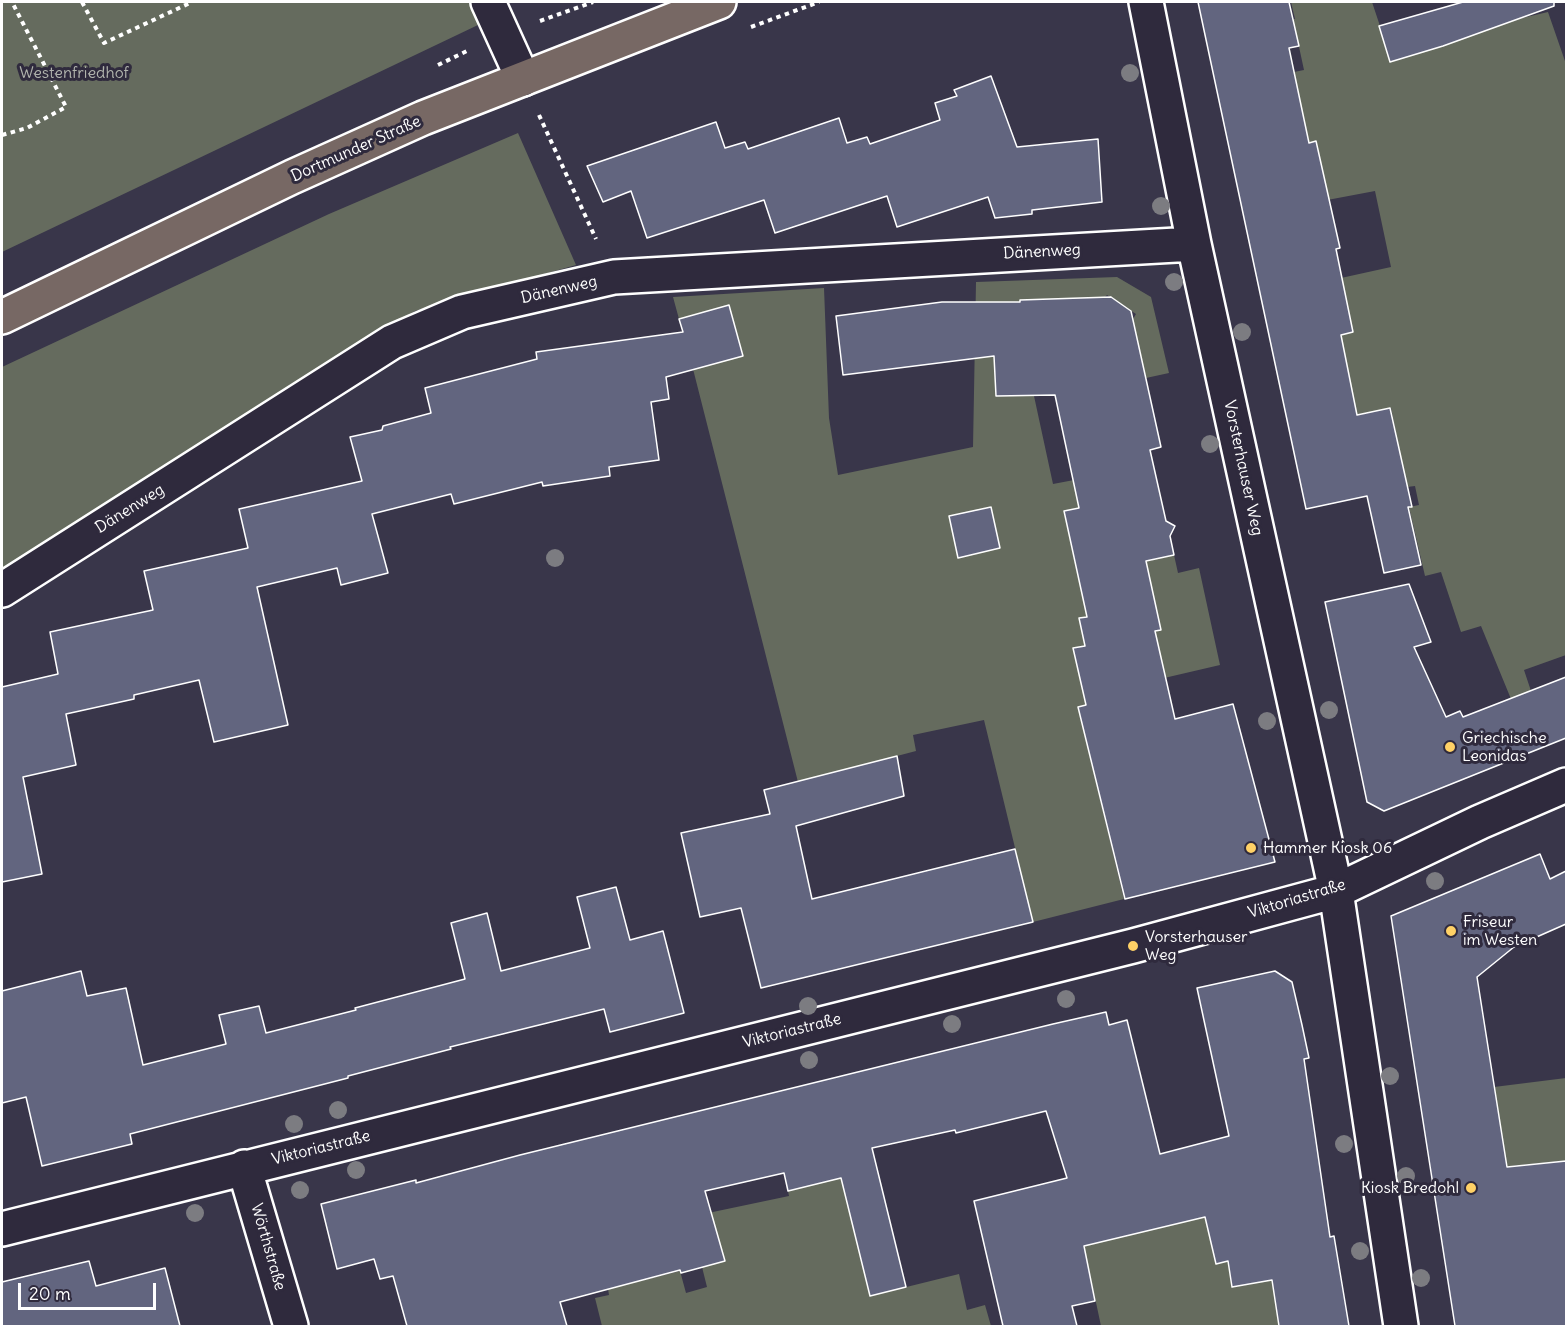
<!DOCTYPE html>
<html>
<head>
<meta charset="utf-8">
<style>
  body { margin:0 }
  #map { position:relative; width:1568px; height:1328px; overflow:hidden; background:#39364a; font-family:Delius,sans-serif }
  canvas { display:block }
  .frame { position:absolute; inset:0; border:3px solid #fff; pointer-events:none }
  .scale { position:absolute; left:18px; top:1283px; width:138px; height:27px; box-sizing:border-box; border:3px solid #fff; border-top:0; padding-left:8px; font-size:18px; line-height:21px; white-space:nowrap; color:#fff; -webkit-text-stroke:4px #2f2a3d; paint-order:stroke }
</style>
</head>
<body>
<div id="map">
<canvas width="1568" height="1328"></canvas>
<div class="frame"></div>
<div class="scale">20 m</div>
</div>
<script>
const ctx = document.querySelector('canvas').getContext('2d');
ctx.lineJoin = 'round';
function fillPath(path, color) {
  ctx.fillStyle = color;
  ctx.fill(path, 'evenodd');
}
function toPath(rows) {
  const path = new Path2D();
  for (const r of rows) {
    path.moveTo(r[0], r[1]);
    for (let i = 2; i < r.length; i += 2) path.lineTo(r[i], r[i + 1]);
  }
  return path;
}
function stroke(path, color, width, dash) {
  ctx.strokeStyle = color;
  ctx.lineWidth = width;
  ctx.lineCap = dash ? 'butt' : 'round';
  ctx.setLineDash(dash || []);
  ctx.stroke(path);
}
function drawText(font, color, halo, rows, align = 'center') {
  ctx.font = font + ' Delius,sans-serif';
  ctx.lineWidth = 6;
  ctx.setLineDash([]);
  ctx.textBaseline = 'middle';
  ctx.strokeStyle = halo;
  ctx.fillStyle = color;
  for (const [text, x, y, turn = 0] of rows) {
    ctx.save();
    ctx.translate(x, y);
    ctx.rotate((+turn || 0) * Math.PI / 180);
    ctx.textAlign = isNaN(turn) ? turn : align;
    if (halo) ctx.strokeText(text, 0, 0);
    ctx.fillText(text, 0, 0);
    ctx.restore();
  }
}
fillPath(toPath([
  [2,2,469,2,478,25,2,252],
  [1291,2,1372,2,1380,26,1468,2,1480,2,1490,29,1522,18,1548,12,1566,64,1566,655,1524,670,1531,691,1511,699,1481,626,1461,632,1441,572,1425,576,1409,507,1419,505,1415,486,1407,487,1391,408,1357,415,1341,335,1353,332,1341,278,1391,267,1375,191,1322,201,1321,162,1316,142,1309,143,1294,72,1304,70,1293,19,1295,19],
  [518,133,576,265,415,311,2,569,2,367,329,214],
  [1117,277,1151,297,1169,373,1146,378,1133,319,1136,314,1107,295,1104,298,992,303,996,396,1034,396,1053,484,1153,465,1159,490,1064,511,1078,577,1174,555,1178,573,1199,568,1220,665,1117,689,1118,697,1078,707,1124,899,1033,922,984,720,913,735,916,751,798,782,693,369,743,355,729,305,679,319,673,297,824,288,829,418,838,475,973,447,976,282],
  [1566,1078,1566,1161,1500,1167,1503,1141,1494,1087],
  [835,1164,844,1187,870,1296,959,1274,967,1310,985,1305,991,1326,602,1326,595,1298,609,1295,608,1289,680,1271,686,1293,707,1287,702,1267,725,1261,720,1244,697,1250,689,1217,789,1196,788,1191,807,1186,804,1171],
  [1205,1217,1216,1263,1228,1261,1232,1287,1252,1284,1263,1268,1271,1272,1279,1326,1101,1326,1084,1246]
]), '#656b5e');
const building = toPath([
  [1198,2,1289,2,1299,46,1289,48,1309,143,1316,141,1340,248,1336,249,1353,332,1341,335,1357,415,1390,408,1412,507,1408,507,1421,565,1384,573,1367,496,1306,509,1198,2],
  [1463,2,1554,2,1554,6,1443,46,1390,62,1379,26,1463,2],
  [991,76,1017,147,1098,139,1102,202,1032,210,1032,214,995,218,988,197,897,227,887,196,775,233,764,200,647,238,631,191,603,202,587,166,716,122,725,148,745,142,748,149,839,118,847,143,867,137,870,144,940,120,935,103,957,96,954,90,991,76],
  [1111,297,1131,311,1161,447,1150,450,1166,521,1175,526,1170,536,1174,555,1146,561,1161,630,1155,631,1175,719,1233,704,1275,862,1125,899,1078,707,1086,705,1073,648,1085,646,1079,618,1087,617,1064,511,1079,508,1055,395,996,396,994,356,843,375,836,316,942,302,1020,302,1020,300,1111,297],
  [729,305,743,356,666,377,669,399,651,402,659,460,609,467,610,476,543,486,542,482,454,504,451,494,372,514,388,573,341,585,337,568,257,587,288,725,214,742,199,680,134,695,134,699,66,714,76,765,23,777,42,874,2,882,2,687,58,674,50,632,153,610,144,571,248,548,239,509,362,481,350,437,382,430,383,426,431,413,425,388,537,359,536,352,683,332,679,319,729,305],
  [991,507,1000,548,958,558,949,516,991,507],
  [1409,584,1431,642,1414,647,1446,717,1460,711,1463,717,1566,677,1566,738,1384,811,1367,802,1325,602,1409,584],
  [897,756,904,796,796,826,812,899,1015,849,1033,922,761,988,741,908,700,917,681,833,770,814,764,790,897,756],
  [1540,854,1550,879,1566,871,1566,924,1514,947,1477,977,1507,1167,1566,1161,1566,1326,1455,1326,1391,916,1540,854],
  [616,887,630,940,663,931,684,1013,610,1032,604,1009,450,1047,451,1049,348,1076,348,1078,130,1134,132,1144,42,1166,26,1097,2,1103,2,991,81,971,87,996,126,988,143,1065,226,1044,219,1015,259,1006,266,1033,356,1010,355,1008,465,979,451,923,487,913,501,971,590,948,577,897,616,887],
  [1275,971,1292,982,1302,1025,1309,1058,1304,1059,1330,1237,1334,1236,1349,1326,1279,1326,1272,1280,1232,1287,1228,1261,1216,1264,1205,1217,1084,1246,1095,1301,1072,1306,1077,1326,1003,1326,974,1201,1067,1178,1046,1111,956,1133,955,1130,872,1148,906,1287,870,1296,841,1178,788,1191,784,1173,705,1191,725,1261,681,1273,680,1270,560,1302,567,1326,407,1326,393,1276,380,1279,374,1259,337,1269,321,1204,416,1180,416,1183,520,1155,1053,1024,1106,1012,1109,1025,1127,1020,1160,1154,1229,1136,1197,988,1275,971],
  [89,1261,96,1286,165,1268,180,1326,2,1326,2,1282,89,1261]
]);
fillPath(building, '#62657f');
stroke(building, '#fff', 1.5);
const minor = toPath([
  [488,2,523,79],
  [1146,2,1194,244,1336,891,1401,1326],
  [2,590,392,342,462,312,614,277,1194,244],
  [244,1167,291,1326],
  [2,1229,1133,946,1336,891,1480,822,1566,785]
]);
const major = toPath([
  [2,317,292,177,423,118,719,2]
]);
stroke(minor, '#fff', 38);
stroke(major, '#fff', 38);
stroke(toPath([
  [82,2,104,43,192,2],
  [540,21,593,2],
  [751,27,819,2],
  [438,65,467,51],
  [539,115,596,239],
  [2,135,27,128,66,107,12,2]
]), '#fff', 4, [4.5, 4.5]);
stroke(minor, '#2f2a3d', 33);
stroke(major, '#776864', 33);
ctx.fillStyle = '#7c7c81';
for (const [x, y] of [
  [1130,73],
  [1161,206],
  [1174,282],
  [1242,332],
  [1210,444],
  [555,558],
  [1329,710],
  [1267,721],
  [1435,881],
  [1066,999],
  [808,1006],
  [952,1024],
  [809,1060],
  [1390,1076],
  [338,1110],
  [294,1124],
  [1344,1144],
  [356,1170],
  [1406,1176],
  [300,1190],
  [195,1213],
  [1360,1251],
  [1421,1278]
]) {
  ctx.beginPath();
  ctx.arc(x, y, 9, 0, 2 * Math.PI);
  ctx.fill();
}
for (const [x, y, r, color] of [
  [1450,747,6,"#ffd166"],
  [1251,848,6,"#ffd166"],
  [1451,931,6,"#ffd166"],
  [1133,946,6,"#ffd166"],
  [1471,1188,6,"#ffd166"]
]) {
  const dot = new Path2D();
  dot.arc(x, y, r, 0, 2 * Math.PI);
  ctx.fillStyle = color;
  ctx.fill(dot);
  stroke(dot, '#2f2a3d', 2);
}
drawText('16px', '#b2b5ae', '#2f2a3d', [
  ["Westenfriedhof",74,73]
]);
drawText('16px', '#fff', '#2f2a3d', [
  ["Dortmunder Straße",356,149,-24],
  ["Dänenweg",1042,252,-3],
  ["Dänenweg",559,290,-13],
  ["Vorsterhauser Weg",1243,468,78],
  ["Dänenweg",130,509,-32],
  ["Viktoriastraße",1297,899,-17],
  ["Viktoriastraße",792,1031,-14],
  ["Viktoriastraße",321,1148,-14],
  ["Wörthstraße",268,1247,74]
]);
drawText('16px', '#fff', '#2f2a3d', [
  ["Griechische",1462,738],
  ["Leonidas",1462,756],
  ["Hammer Kiosk 06",1263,848],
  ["Friseur",1463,922],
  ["im Westen",1463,940],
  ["Vorsterhauser",1145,937],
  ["Weg",1145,955],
  ["Kiosk Bredohl",1459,1188,"right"]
], 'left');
</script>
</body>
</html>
